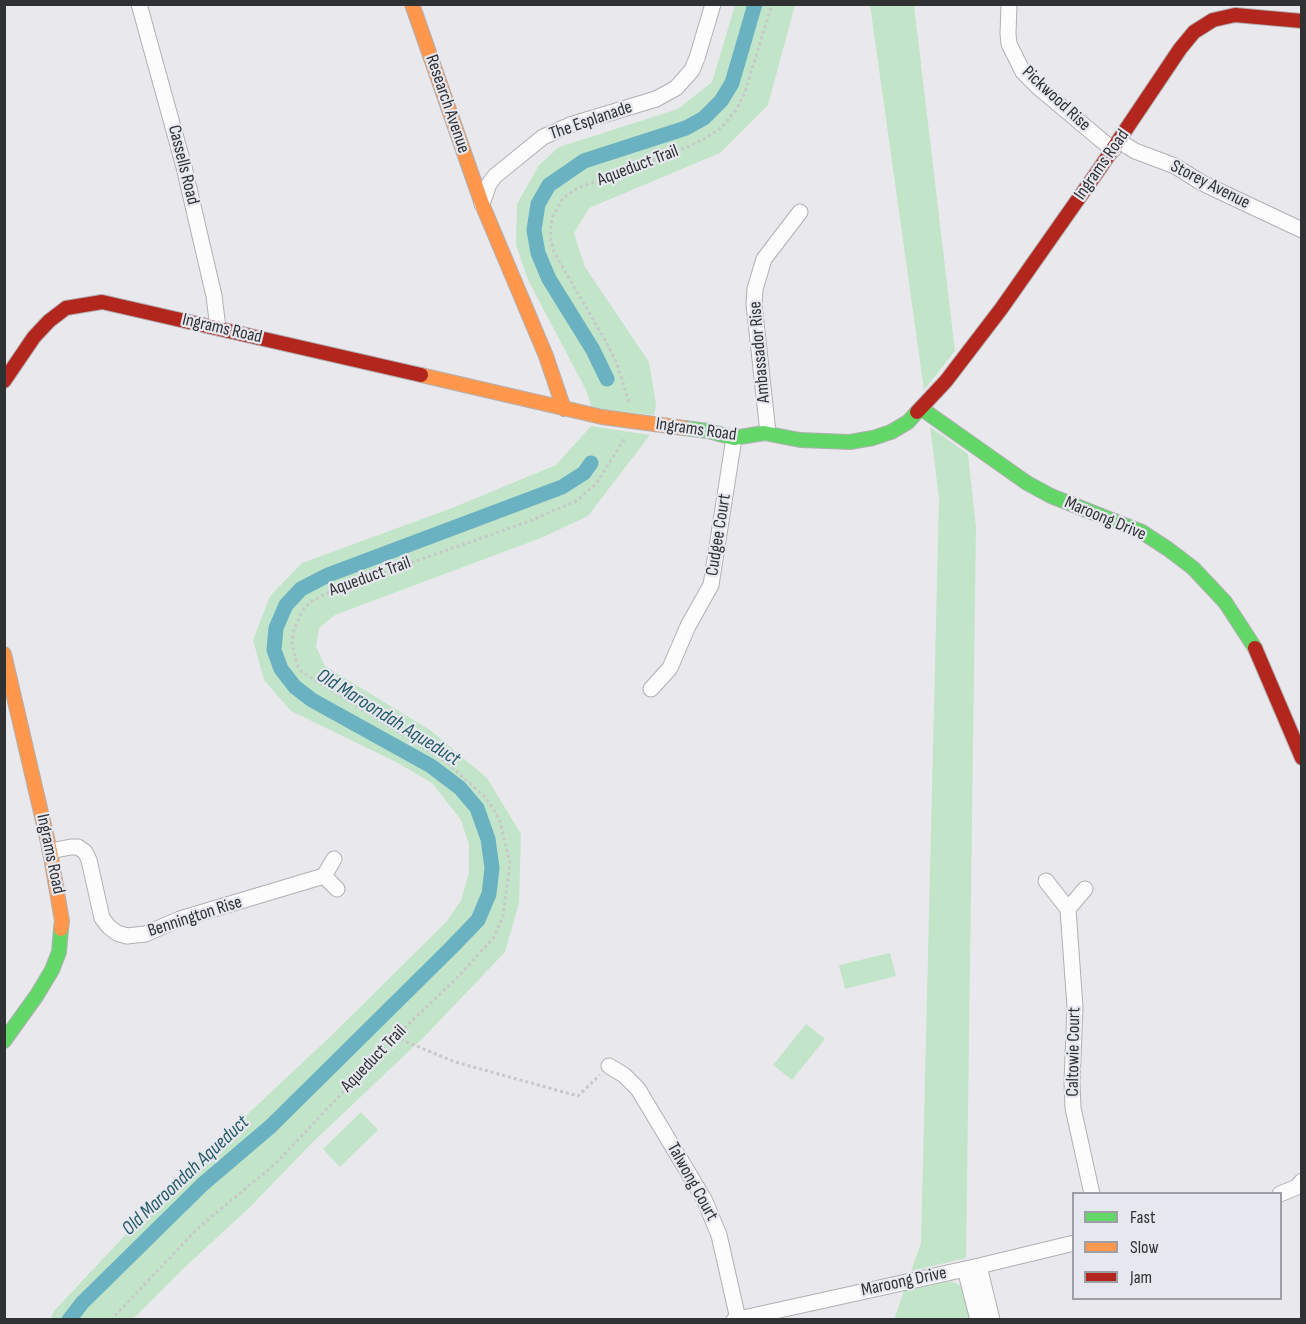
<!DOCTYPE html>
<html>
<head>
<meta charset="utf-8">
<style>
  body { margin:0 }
  #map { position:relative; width:1306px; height:1324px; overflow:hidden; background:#e9e9ed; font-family:"Sofia Sans Condensed",sans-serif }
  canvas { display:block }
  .frame { position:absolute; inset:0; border:6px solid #303133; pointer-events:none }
  .legend { position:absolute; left:1072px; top:1192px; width:210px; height:108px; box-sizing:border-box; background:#e7e8ef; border:2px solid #9e9fa4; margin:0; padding:8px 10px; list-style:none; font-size:18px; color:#303133 }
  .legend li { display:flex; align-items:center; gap:12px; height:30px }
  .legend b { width:30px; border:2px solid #9e9fa4 }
</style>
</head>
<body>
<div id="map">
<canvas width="1306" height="1324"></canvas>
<div class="frame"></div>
<ul class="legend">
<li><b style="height:8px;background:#63d668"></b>Fast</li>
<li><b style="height:8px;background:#ff974d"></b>Slow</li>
<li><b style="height:8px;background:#b3261e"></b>Jam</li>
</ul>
</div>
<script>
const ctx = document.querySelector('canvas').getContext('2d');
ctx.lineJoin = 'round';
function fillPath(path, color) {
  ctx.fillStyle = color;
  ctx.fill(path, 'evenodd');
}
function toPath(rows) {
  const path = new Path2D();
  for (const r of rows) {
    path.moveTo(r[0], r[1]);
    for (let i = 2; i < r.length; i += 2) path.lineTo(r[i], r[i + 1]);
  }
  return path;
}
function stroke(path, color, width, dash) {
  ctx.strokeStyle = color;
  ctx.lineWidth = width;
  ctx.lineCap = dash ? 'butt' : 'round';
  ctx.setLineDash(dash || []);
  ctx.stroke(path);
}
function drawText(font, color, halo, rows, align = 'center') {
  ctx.font = font + ' "Sofia Sans Condensed",sans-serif';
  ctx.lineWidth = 4.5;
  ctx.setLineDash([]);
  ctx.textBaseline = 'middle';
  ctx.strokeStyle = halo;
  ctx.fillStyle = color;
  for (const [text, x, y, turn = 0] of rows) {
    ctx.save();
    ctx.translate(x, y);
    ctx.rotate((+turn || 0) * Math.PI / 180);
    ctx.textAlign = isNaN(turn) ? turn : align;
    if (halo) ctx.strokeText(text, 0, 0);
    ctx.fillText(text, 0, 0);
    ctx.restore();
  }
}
fillPath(toPath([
  [735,5,795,5,768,105,720,153,589,208,574,233,585,267,649,362,656,405,654,415,592,408,586,390,528,280,516,245,517,204,539,165,559,147,678,109,712,82],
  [870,5,914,5,955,351,924,390],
  [591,426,650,435,588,516,541,538,335,615,319,628,316,647,325,666,430,730,487,778,521,834,519,903,505,952,426,1035,313,1142,250,1207,184,1268,133,1319,50,1320,54,1311,174,1183,332,1035,447,921,461,900,469,872,469,845,461,820,432,783,396,762,291,711,264,680,253,640,270,596,302,563,452,508,556,465],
  [930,427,968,454,976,527,966,1258,911,1271,921,1243,939,498],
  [890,953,896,976,845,989,839,965],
  [806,1024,825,1039,792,1080,773,1065],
  [361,1112,378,1130,340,1167,323,1149],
  [951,1281,964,1287,970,1319,894,1320,904,1291]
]), '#c2e5c9');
stroke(toPath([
  [607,379,593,350,549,279,538,253,534,230,538,204,549,185,584,161,686,128,704,118,721,101,732,83,755,4],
  [69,1320,82,1303,203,1184,271,1126,451,948,478,920,489,894,492,868,488,839,477,808,460,788,431,766,312,700,295,687,281,669,274,650,276,628,286,605,301,589,328,575,562,487,584,473,591,463]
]), '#6ab1c1', 15);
const street = toPath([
  [139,4,184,167,214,296,218,328],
  [1009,4,1008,34,1009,44,1023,72,1038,87,1113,150],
  [1119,141,1135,151,1175,166,1202,183,1302,230],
  [482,204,489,184,495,176,543,137,570,125,656,99,676,88,692,70,697,58,713,4],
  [768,433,754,304,755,289,764,259,800,212],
  [651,689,670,668,688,626,711,585,734,438],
  [50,851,71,847,78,847,85,852,89,860,102,918,109,927,117,933,127,936,145,934,180,919,324,876],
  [334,859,324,876,337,889],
  [1046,881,1068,909,1085,889],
  [1068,909,1075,1007,1072,1082,1073,1108,1092,1194],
  [609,1066,624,1075,638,1089,704,1199,719,1235,738,1319],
  [1280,1194,1297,1187,1302,1181],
  [979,1266,992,1320],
  [965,1269,978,1320],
  [734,1320,979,1266,1074,1243]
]);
const fast = toPath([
  [922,409,1027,483,1051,496,1142,532,1168,549,1193,568,1225,602,1255,648],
  [684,428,708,431,734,438,764,433,800,440,850,442,873,438,891,432,908,422,917,412],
  [4,1041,37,995,52,970,59,952,61,929]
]);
const slow = toPath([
  [412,4,482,204,546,356,564,409],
  [421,375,602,417,684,428],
  [4,654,50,851,62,921,61,929]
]);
const jam = toPath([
  [4,381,34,337,49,321,66,308,102,302,421,375],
  [917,412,946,381,1001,309,1100,168,1180,49,1194,32,1213,20,1235,15,1302,21],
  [1255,648,1302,758]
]);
stroke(street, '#b0b0b3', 17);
stroke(fast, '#b0b0b3', 16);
stroke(slow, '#b0b0b3', 16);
stroke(jam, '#b0b0b3', 16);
stroke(toPath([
  [629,402,617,364,605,340,554,252,550,236,552,218,563,198,578,188,690,146,706,138,722,127,736,110,745,92,772,4],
  [395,1037,455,1062,578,1096,600,1075],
  [111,1320,198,1228,274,1165,395,1037,459,976,494,937,503,916,510,863,500,822,493,808,485,797,445,761,302,672,297,665,292,642,294,629,303,610,310,602,333,590,530,521,576,501,596,484,625,438]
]), '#c8c8c9', 3, [3, 3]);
stroke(street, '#fcfcfc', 15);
stroke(fast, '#63d668', 14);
stroke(slow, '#ff974d', 14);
stroke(jam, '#b3261e', 14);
drawText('18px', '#303133', '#e7e8ef', [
  ["Pickwood Rise",1056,99,43],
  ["Research Avenue",447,104,71],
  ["The Esplanade",591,121,-19],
  ["Cassells Road",183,165,76],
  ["Ingrams Road",1102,165,-55],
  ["Aqueduct Trail",638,166,-21],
  ["Storey Avenue",1210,185,27],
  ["Ingrams Road",222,329,13],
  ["Ambassador Rise",760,352,-95],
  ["Ingrams Road",696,430,8],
  ["Maroong Drive",1105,519,23],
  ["Cudgee Court",719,535,-81],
  ["Aqueduct Trail",370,577,-20],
  ["Ingrams Road",50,854,78],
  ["Bennington Rise",195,917,-18],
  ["Caltowie Court",1074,1052,-89],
  ["Aqueduct Trail",374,1059,-46],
  ["Talwong Court",692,1182,61],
  ["Maroong Drive",904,1282,-12]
]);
drawText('italic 20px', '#245b66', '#e7e8ef', [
  ["Old Maroondah Aqueduct",388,718,32],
  ["Old Maroondah Aqueduct",186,1176,-43]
]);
</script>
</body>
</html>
